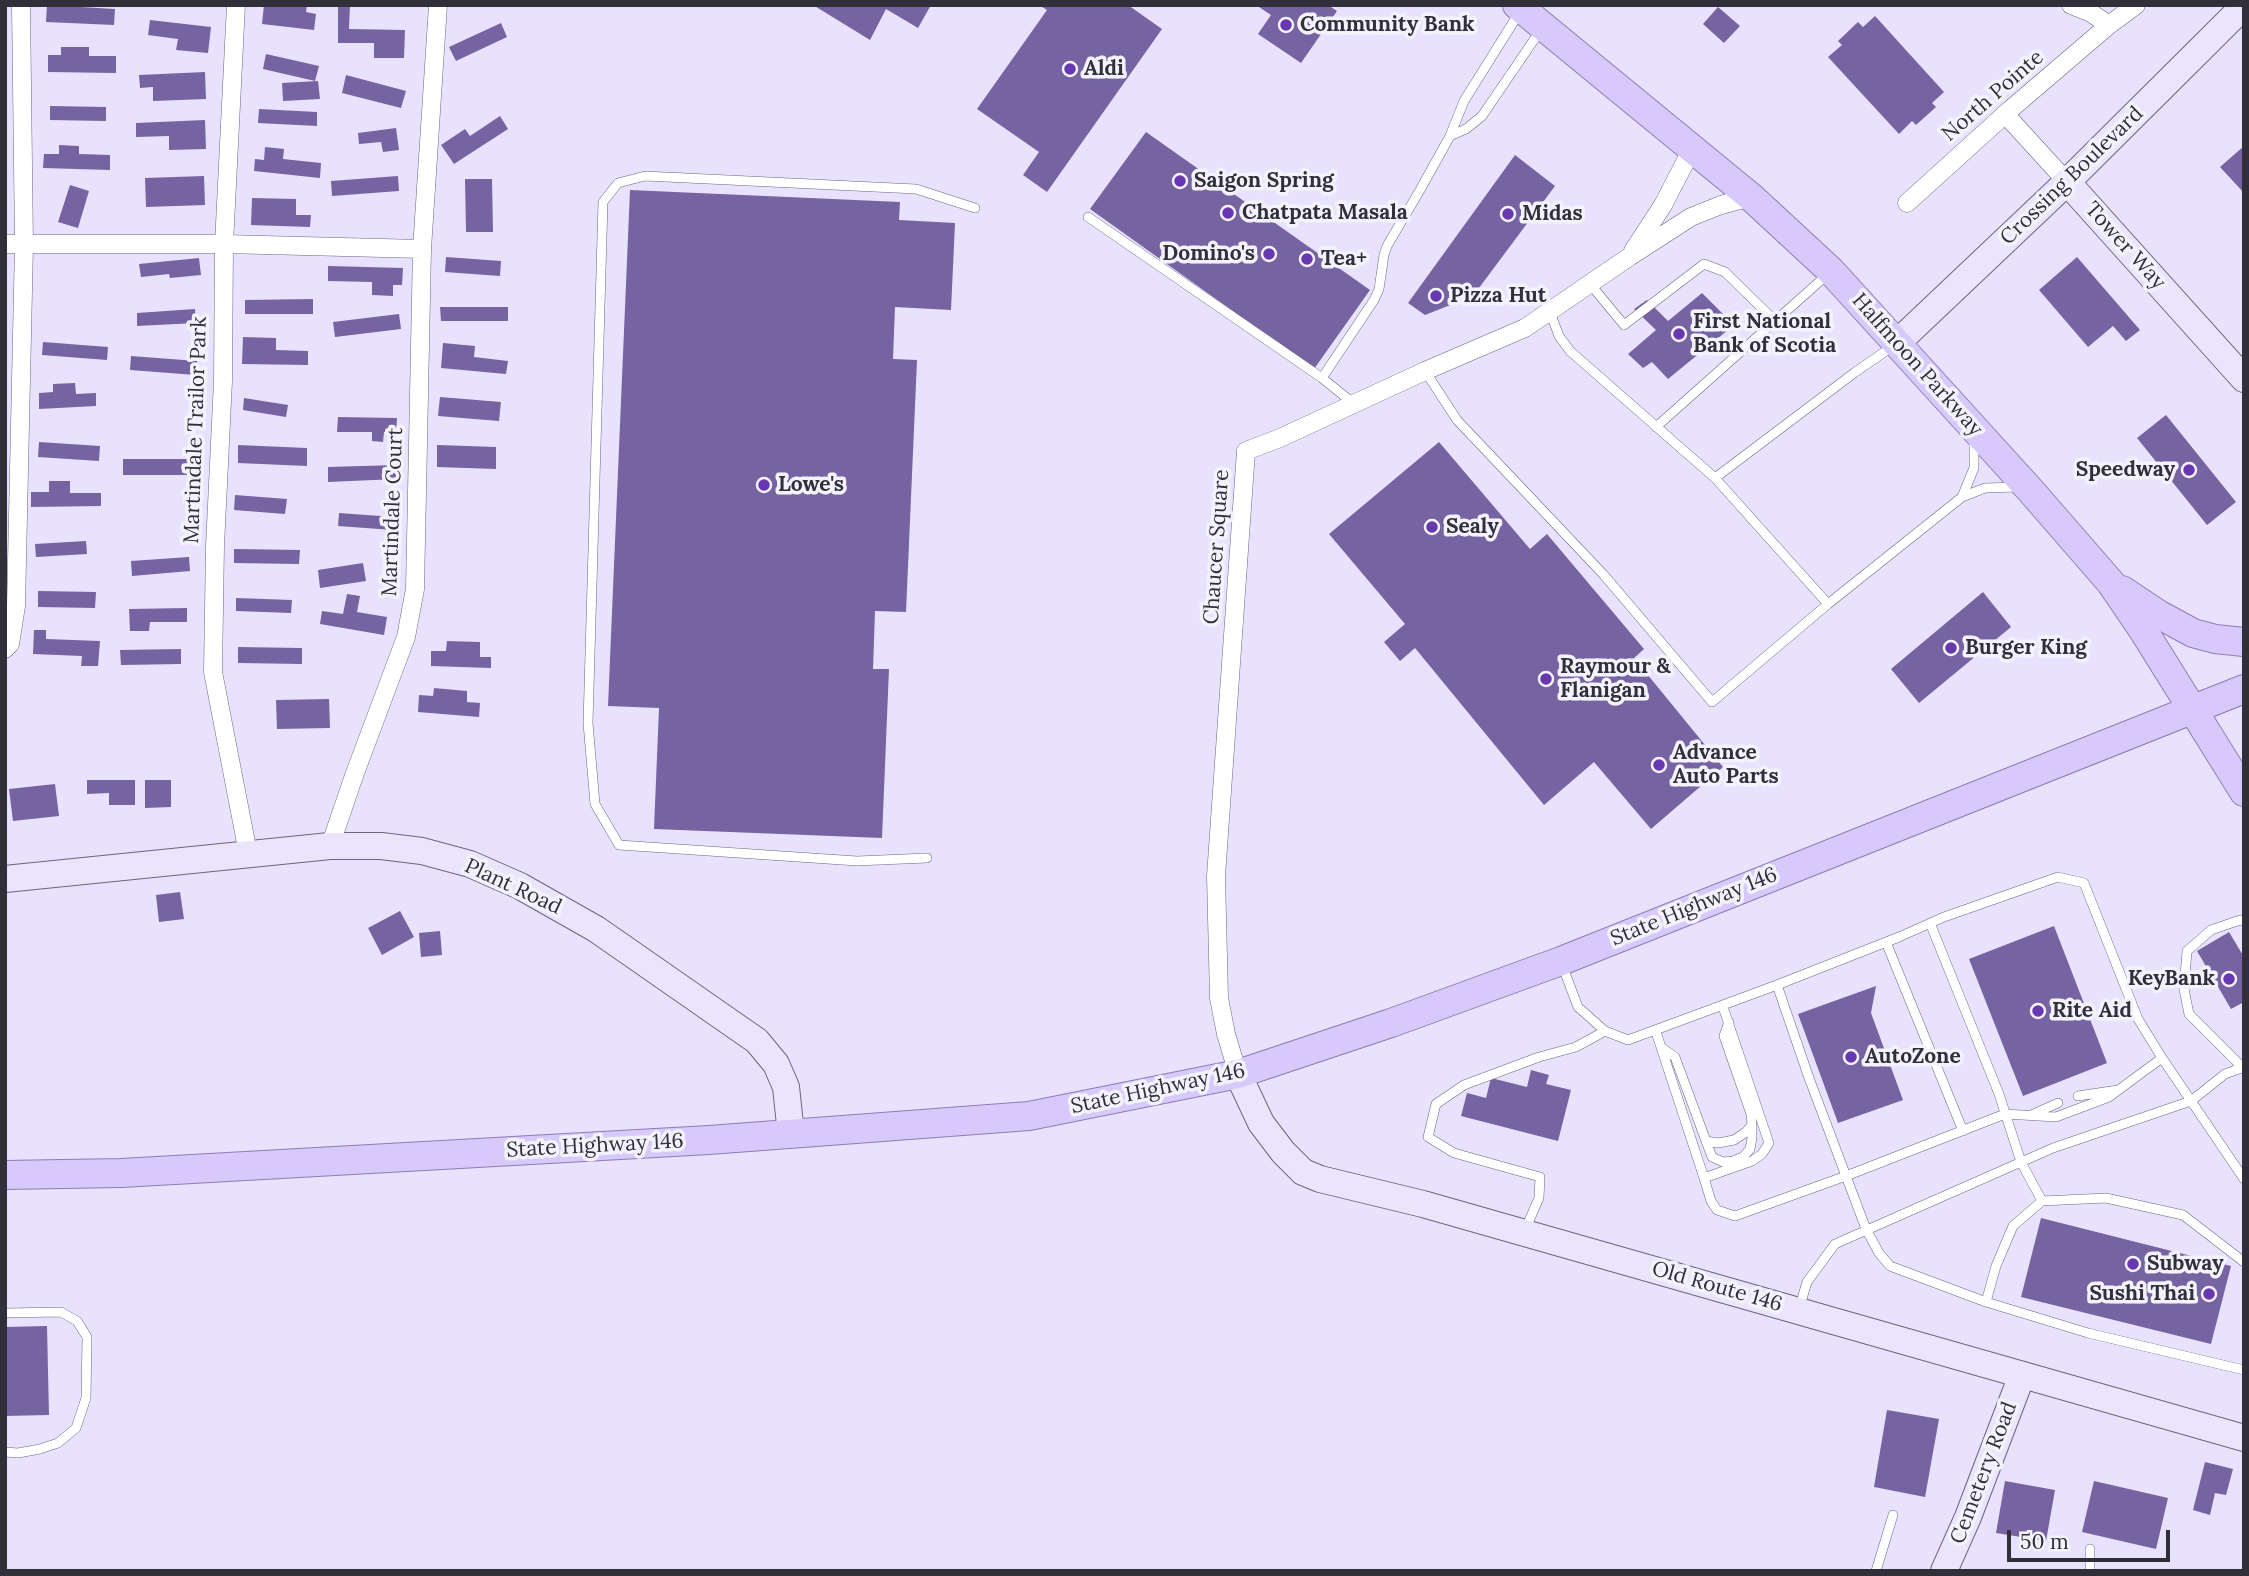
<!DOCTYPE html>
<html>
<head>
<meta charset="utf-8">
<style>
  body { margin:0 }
  #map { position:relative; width:2249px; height:1576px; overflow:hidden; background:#e8e2fe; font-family:Lora,serif }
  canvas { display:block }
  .frame { position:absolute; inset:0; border:7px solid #312f39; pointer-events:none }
  .scale { position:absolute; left:2007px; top:1530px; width:163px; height:32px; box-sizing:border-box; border:4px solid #312f39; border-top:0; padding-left:9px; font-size:21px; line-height:24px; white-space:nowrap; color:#312f39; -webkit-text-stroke:5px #f4f2fd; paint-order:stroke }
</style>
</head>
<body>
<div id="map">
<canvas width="2249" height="1576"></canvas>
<div class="frame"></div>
<div class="scale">50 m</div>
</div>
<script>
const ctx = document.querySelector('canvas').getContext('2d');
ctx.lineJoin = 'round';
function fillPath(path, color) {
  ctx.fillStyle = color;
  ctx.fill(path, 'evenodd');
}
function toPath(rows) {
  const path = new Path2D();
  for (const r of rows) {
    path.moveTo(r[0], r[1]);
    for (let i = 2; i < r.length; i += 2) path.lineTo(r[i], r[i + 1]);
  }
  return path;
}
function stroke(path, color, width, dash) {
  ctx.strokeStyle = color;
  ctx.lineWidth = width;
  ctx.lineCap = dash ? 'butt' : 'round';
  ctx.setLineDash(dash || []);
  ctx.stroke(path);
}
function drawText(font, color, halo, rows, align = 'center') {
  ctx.font = font + ' Lora,serif';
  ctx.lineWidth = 7;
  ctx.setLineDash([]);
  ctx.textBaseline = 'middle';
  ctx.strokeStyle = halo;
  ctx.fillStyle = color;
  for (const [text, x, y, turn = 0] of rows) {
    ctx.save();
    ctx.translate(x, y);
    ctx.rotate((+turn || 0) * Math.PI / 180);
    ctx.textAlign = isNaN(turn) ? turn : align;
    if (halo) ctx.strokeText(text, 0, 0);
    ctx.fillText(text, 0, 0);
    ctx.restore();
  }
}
fillPath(toPath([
  [47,5,115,9,114,25,46,22],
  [264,5,307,5,306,12,316,14,314,30,262,24],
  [338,5,350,5,349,29,405,30,404,58,374,58,374,43,338,43],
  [813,5,931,5,918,28,886,9,870,40],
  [1039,5,1128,5,1162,29,1047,192,1023,175,1039,152,977,109,1047,10],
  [1256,5,1328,5,1337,11,1301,63,1258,34,1271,15],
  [1718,7,1740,26,1724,43,1703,24],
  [1875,16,1944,92,1932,103,1936,107,1916,125,1912,121,1899,134,1828,57,1842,45,1838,41,1858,22,1863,27],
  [150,20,211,27,208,53,176,50,178,39,148,35],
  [501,23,507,37,456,61,449,47],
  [61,47,89,47,89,56,116,56,116,73,48,72,48,55,61,55],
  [266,54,319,66,315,81,263,69],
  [205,72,206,99,153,101,153,87,140,88,139,75],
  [346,75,406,91,401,108,342,93],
  [318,81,320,99,283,101,282,83],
  [50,106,106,107,106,121,50,120],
  [259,109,317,112,317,126,258,123],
  [500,116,508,129,454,164,441,145,465,129,470,136],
  [205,120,206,149,169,150,169,136,136,137,136,123],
  [396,128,399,150,383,152,381,142,359,144,358,133],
  [1146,132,1370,290,1314,369,1090,209],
  [59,145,79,146,79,154,110,155,110,170,43,168,44,154,59,154],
  [2244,146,2244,193,2220,167],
  [265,147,284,149,283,159,321,163,320,178,254,171,255,159,264,160],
  [1515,155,1555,186,1473,296,1425,315,1408,303],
  [204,176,205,205,146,207,145,178],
  [398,176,399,191,332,196,331,181],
  [465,179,492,179,493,232,466,232],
  [70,185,89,191,78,228,58,222],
  [630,190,900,202,899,220,955,223,951,310,895,307,893,359,917,360,906,612,875,611,873,669,889,669,882,838,654,829,659,708,608,706],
  [252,198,296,199,296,215,311,215,310,227,251,225],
  [446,257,501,261,500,276,445,272],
  [2077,257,2140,330,2126,341,2113,326,2088,347,2039,290],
  [199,258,201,275,170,278,169,274,141,277,139,264],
  [328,266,403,268,402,285,393,285,393,296,372,295,372,282,328,281],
  [1702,293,1734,325,1668,379,1652,362,1643,368,1628,354,1656,330,1634,309,1647,300,1668,321],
  [313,299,313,314,245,314,245,300],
  [440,307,508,307,508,321,441,321],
  [195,309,196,323,137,326,137,313],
  [399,314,401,329,335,337,333,322],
  [243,337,276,338,276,350,308,351,308,365,242,364],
  [43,342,108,347,107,360,42,355],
  [443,343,475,346,474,357,508,361,506,374,441,368],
  [131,356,197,361,196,375,130,370],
  [75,383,76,394,96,393,96,406,39,409,39,393,53,392,53,384],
  [440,397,501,402,499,421,438,416],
  [244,398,288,405,286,417,243,410],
  [2166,415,2236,502,2207,525,2137,438],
  [338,417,397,418,396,432,384,432,383,442,372,441,372,432,337,432],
  [39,442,100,446,99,461,38,457],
  [1439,442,1530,549,1547,534,1644,649,1634,658,1723,767,1651,829,1594,762,1544,805,1415,648,1400,661,1384,642,1405,624,1329,534],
  [238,445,307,448,307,466,238,463],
  [437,445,496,447,496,469,437,467],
  [123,459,190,459,189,475,123,475],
  [397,465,397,479,328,482,328,467],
  [49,481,70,481,70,493,101,493,101,506,31,507,31,492,49,492],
  [235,495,287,499,285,514,234,510],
  [339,513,394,517,393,530,338,526],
  [86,541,87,554,36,557,35,544],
  [234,549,300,550,299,564,234,563],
  [189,557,190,571,132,576,131,561],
  [363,563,366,581,320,588,318,570],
  [38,591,96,592,95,608,38,607],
  [1983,592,2011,627,1919,703,1891,669],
  [347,594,360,596,357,612,387,617,384,635,320,624,322,611,343,614],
  [236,598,292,600,291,613,236,611],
  [187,608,187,622,150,622,149,631,130,631,129,609],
  [34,630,46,630,46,639,100,641,98,666,81,666,82,656,33,654],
  [447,641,480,642,480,657,491,657,491,668,431,666,431,651,446,651],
  [238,647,302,648,302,664,238,663],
  [181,649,181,664,121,665,120,650],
  [434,688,467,691,467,702,480,703,479,717,418,712,419,695,433,696],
  [329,699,330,728,277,729,276,700],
  [87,780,135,780,135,805,109,805,109,793,87,794],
  [145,780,171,780,171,807,145,808],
  [55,784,59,816,13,821,9,789],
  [180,892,184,919,159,922,156,895],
  [400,911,414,937,382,955,368,928],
  [2054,926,2107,1063,2023,1096,1969,959],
  [440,931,442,955,421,957,419,933],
  [2229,932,2244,957,2244,1002,2231,1009,2197,951],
  [1876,986,1871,1013,1903,1100,1838,1123,1798,1014],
  [1531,1070,1549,1075,1546,1084,1571,1090,1558,1141,1461,1116,1467,1093,1486,1098,1491,1078,1527,1087],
  [2041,1218,2231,1266,2211,1344,2021,1297],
  [47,1326,49,1415,5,1416,5,1327],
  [1887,1410,1939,1419,1925,1497,1874,1487],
  [2205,1462,2233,1469,2226,1495,2215,1493,2210,1515,2193,1510],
  [2005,1481,2055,1490,2046,1541,1996,1533],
  [2094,1481,2168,1498,2156,1549,2082,1532]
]), '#7663a2');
const lane = toPath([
  [1450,136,1466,129,1482,116,1540,31],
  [1088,217,1322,378,1353,403],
  [1591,285,1624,325,1704,264,1725,272,1775,321],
  [1550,312,1559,336,1570,351,1715,478,1854,373,1893,346],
  [1425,371,1457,420,1603,574,1712,702,1828,604],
  [1322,378,1374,300,1379,289,1384,255,1387,246,1420,190,1450,136,1464,101,1519,13],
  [1656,427,1828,274],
  [1715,478,1828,604,1962,497,1985,488,2017,487],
  [1962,497,1974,468,1974,438],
  [927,858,857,861,619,845,595,804,588,723,603,202,618,183,645,176,916,189,975,208],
  [1930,923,1999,1094,2021,1162,2042,1201],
  [1886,942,1963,1131],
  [1562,965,1578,1007,1605,1031,1628,1040,1777,985],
  [1656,1032,1704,1178,1752,1161,1762,1154,1769,1143,1723,1007],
  [1662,1048,1675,1057,1706,1141,1718,1143,1734,1140,1746,1132,1752,1125,1751,1114,1724,1036,1729,1022],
  [2244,1069,2189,1014,2184,989,2187,951,2211,930,2240,920,2244,921],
  [2078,1096,2118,1090],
  [2031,1115,2058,1103],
  [1706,1141,1712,1157,1723,1162,1733,1161,1743,1157,1750,1149,1752,1138,1752,1125],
  [1704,1178,1711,1201,1717,1210,1735,1216,1846,1176,2005,1114,2056,1117,2109,1097,2162,1058],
  [2244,1179,2162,1058,2138,1019,2084,883,2058,877,1944,917,1899,937,1777,985,1809,1078,1866,1229,1879,1253,1890,1266,1986,1302,2088,1333,2244,1370],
  [1525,1230,1539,1198,1540,1177,1454,1153,1428,1137,1436,1104,1464,1085,1539,1057,1576,1047,1605,1031],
  [1986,1302,1996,1266,2013,1226,2042,1201,2106,1198,2183,1215,2244,1262],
  [1799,1309,1807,1282,1835,1244,2053,1148,2191,1101,2225,1074,2244,1067],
  [5,1313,61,1312,77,1321,87,1337,86,1398,76,1428,58,1443,40,1449,18,1453,5,1452],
  [2090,1549,2090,1571],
  [1876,1571,1893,1515]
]);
const street = toPath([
  [236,5,224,244,223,381,215,546,213,672,248,853],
  [2071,5,2091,13,2109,25],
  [2005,114,2067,182],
  [1907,203,2012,108,2109,25,2136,5],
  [5,244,224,244,422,249],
  [1633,251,1663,205,1692,149],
  [5,649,10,644,16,606,24,245,21,5],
  [330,846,355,773,406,637,415,589,422,249,438,5],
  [1238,1074,1226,1034,1219,998,1216,876,1246,451,1280,438,1425,371,1525,328,1629,257,1691,217,1721,205,1751,197]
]);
const secondary = toPath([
  [2067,182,2244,379],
  [1897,343,2067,182,2244,6],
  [5,879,330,846,381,846,422,851,470,864,520,886,596,929,757,1041,776,1064,786,1087,791,1134],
  [1238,1074,1261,1123,1283,1152,1303,1172,1320,1179,1423,1204,2244,1438],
  [1944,1571,1968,1517,2022,1375]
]);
const primary = toPath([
  [1517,5,1751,197,1831,271,1862,305,2031,491,2111,583,2143,630,2244,792],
  [2122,590,2158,614,2193,633,2215,639,2244,642],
  [5,1175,121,1173,709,1140,1029,1116,1238,1074,1391,1023,1561,961,2244,689]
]);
stroke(lane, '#6b657e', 10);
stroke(street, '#6b657e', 19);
stroke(secondary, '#6b657e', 28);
stroke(primary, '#8c7db4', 30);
stroke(lane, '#fff', 9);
stroke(street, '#fff', 18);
stroke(secondary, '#ebe5fc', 26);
stroke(primary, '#d7cafa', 28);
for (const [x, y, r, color] of [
  [1286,25,7,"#6738b0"],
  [1070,69,7,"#6738b0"],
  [1180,181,7,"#6738b0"],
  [1228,213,7,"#6738b0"],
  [1508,214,7,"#6738b0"],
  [1269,254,7,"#6738b0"],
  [1307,259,7,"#6738b0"],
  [1436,296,7,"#6738b0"],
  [1679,334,7,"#6738b0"],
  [2189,470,7,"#6738b0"],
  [764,485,7,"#6738b0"],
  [1432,527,7,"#6738b0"],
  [1951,648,7,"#6738b0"],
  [1546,679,7,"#6738b0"],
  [1659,765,7,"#6738b0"],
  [2229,979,7,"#6738b0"],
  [2038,1011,7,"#6738b0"],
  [1851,1057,7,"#6738b0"],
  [2133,1264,7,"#6738b0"],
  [2209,1294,7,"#6738b0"]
]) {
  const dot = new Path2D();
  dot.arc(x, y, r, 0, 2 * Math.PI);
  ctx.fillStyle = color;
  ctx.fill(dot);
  stroke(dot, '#f4f2fd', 2.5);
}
drawText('bold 21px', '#312f39', '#f4f2fd', [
  ["Community Bank",1300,25],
  ["Aldi",1084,69],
  ["Saigon Spring",1194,181],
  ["Chatpata Masala",1242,213],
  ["Midas",1522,214],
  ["Domino's",1255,254,"right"],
  ["Tea+",1321,259],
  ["Pizza Hut",1450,296],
  ["First National",1693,322],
  ["Bank of Scotia",1693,346],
  ["Speedway",2175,470,"right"],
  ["Lowe's",778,485],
  ["Sealy",1446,527],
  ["Burger King",1965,648],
  ["Raymour &",1560,667],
  ["Flanigan",1560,691],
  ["Advance",1673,753],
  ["Auto Parts",1673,777],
  ["KeyBank",2215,979,"right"],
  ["Rite Aid",2052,1011],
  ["AutoZone",1865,1057],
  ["Subway",2147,1264],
  ["Sushi Thai",2195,1294,"right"]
], 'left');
drawText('21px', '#312f39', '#f4f2fd', [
  ["North Pointe",1993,96,-41],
  ["Crossing Boulevard",2072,176,-44],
  ["Tower Way",2125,246,48],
  ["Halfmoon Parkway",1917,365,48],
  ["Martindale Trailor Park",196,430,-88],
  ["Martindale Court",393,512,-88],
  ["Chaucer Square",1217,547,-86],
  ["Plant Road",513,887,25],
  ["State Highway 146",1694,907,-22],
  ["State Highway 146",1158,1089,-12],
  ["State Highway 146",595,1146,-3],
  ["Old Route 146",1717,1287,16],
  ["Cemetery Road",1984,1473,-69]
]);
</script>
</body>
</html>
